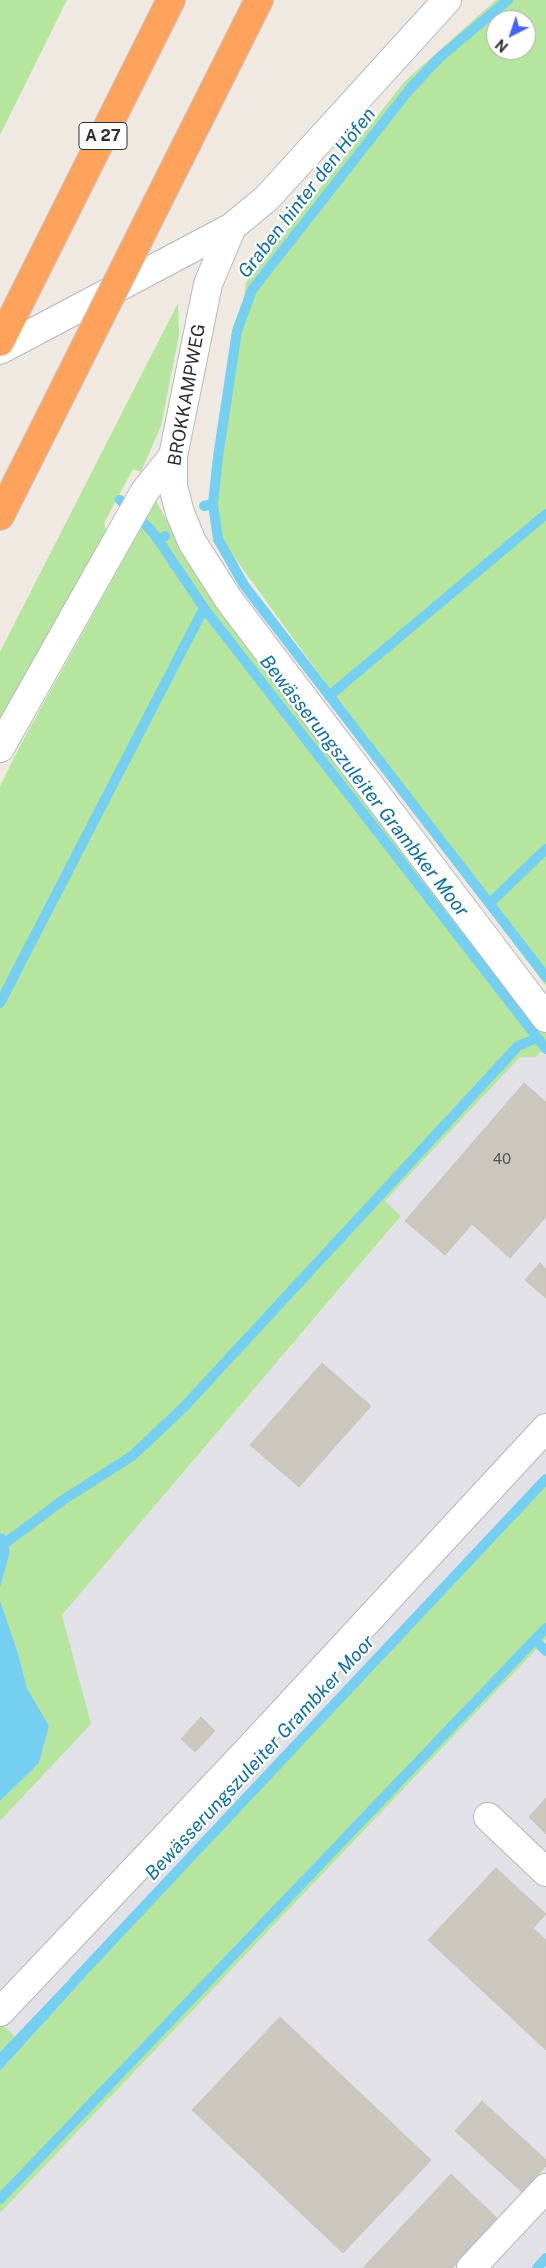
<!DOCTYPE html>
<html>
<head>
<meta charset="utf-8">
<style>
  body { margin:0 }
  #map { position:relative; width:546px; height:2268px; overflow:hidden; background:#efe9e1; font-family:"Public Sans",sans-serif }
  canvas { display:block }
  .north { position:absolute; left:486px; top:10px; width:50px; height:50px; box-sizing:border-box; background:#fff; border:1px solid #ababab; border-radius:50%; rotate:221deg; font-size:14px; font-weight:700; line-height:20px; text-align:center; color:#2e2e2e }
  .north::after { content:''; display:block; margin:auto; width:18px; height:22px; background:#4264fb; clip-path:polygon(50% 0,100% 100%,50% 72%,0 100%) }
</style>
</head>
<body>
<div id="map">
<canvas width="546" height="2268"></canvas>
<div class="north">N</div>
</div>
<script>
const ctx = document.querySelector('canvas').getContext('2d');
ctx.lineJoin = 'round';
function fillPath(path, color) {
  ctx.fillStyle = color;
  ctx.fill(path, 'evenodd');
}
function toPath(rows) {
  const path = new Path2D();
  for (const r of rows) {
    path.moveTo(r[0], r[1]);
    for (let i = 2; i < r.length; i += 2) path.lineTo(r[i], r[i + 1]);
  }
  return path;
}
function stroke(path, color, width, dash) {
  ctx.strokeStyle = color;
  ctx.lineWidth = width;
  ctx.lineCap = dash ? 'butt' : 'round';
  ctx.setLineDash(dash || []);
  ctx.stroke(path);
}
function drawText(font, color, halo, rows, align = 'center') {
  ctx.font = font + ' "Public Sans",sans-serif';
  ctx.lineWidth = 4.5;
  ctx.setLineDash([]);
  ctx.textBaseline = 'middle';
  ctx.strokeStyle = halo;
  ctx.fillStyle = color;
  for (const [text, x, y, turn = 0] of rows) {
    ctx.save();
    ctx.translate(x, y);
    ctx.rotate((+turn || 0) * Math.PI / 180);
    ctx.textAlign = isNaN(turn) ? turn : align;
    if (halo) ctx.strokeText(text, 0, 0);
    ctx.fillText(text, 0, 0);
    ctx.restore();
  }
}
fillPath(toPath([
  [546,1046,546,1476,15,2036,0,2023,0,1821,90,1724,62,1615,401,1217,384,1201,520,1057,536,1057],
  [546,1639,546,2268,0,2268,0,2213]
]), '#e3e1e8');
fillPath(toPath([
  [0,0,67,0,0,135],
  [496,0,546,0,546,986,213,528,246,282,405,81],
  [496,20,526,20,526,50,496,50],
  [178,303,179,335,161,426,141,472,133,469,104,523,107,533,0,731,0,652],
  [156,501,196,574,546,1031,546,1046,536,1057,520,1057,385,1201,401,1216,62,1615,91,1724,0,1821,0,1801,39,1763,49,1726,27,1688,18,1653,0,1600,0,1588,10,1552,5,1534,0,1533,0,786,22,742],
  [546,1476,546,1639,0,2213,0,2071,88,1974,81,1967],
  [0,2023,15,2036,0,2052]
]), '#b6e59e');
fillPath(toPath([
  [0,1533,5,1534,10,1552,0,1588],
  [0,1600,18,1653,27,1688,49,1726,39,1763,0,1801],
  [81,1967,88,1974,0,2071,0,2052]
]), '#75cff0');
stroke(toPath([
  [120,500,150,529,159,541,165,536],
  [213,504,218,539,244,585,546,977],
  [204,506,213,504,218,457,237,331,252,290,409,90,439,58,508,0],
  [159,541,204,608,546,1049],
  [329,696,546,514],
  [490,903,546,849],
  [0,1003,204,608],
  [0,1547,63,1500,132,1456,183,1408,518,1046,537,1038],
  [535,1640,546,1651],
  [75,1980,546,1479],
  [0,2199,546,1628],
  [537,2268,546,2258]
]), '#75cff0', 10);
const building = toPath([
  [524,1083,546,1102,546,1217,510,1258,472,1224,445,1255,405,1221,524,1083],
  [540,1263,546,1269,546,1298,525,1280,540,1263],
  [322,1363,371,1406,299,1487,250,1445,322,1363],
  [201,1717,215,1731,195,1752,181,1739,201,1717],
  [546,1798,546,1834,529,1817,546,1798],
  [496,1868,546,1914,533,1928,546,1940,546,2050,428,1940,496,1868],
  [280,2017,431,2160,343,2253,192,2110,280,2017],
  [482,2101,546,2160,546,2166,522,2192,455,2131,482,2101],
  [451,2174,498,2219,452,2268,363,2268,451,2174]
]);
fillPath(building, '#cbc7bf');
stroke(building, '#cbc5ba', 1);
const minor = toPath([
  [232,227,208,284,173,456,173,486,180,513,192,542,229,600,546,1018],
  [0,350,232,227,267,198,447,0],
  [0,748,145,491,173,456],
  [488,1817,546,1872],
  [0,2012,248,1750,546,1428],
  [471,2268,546,2188]
]);
const highway = toPath([
  [157,203,259,0],
  [0,342,171,0],
  [0,516,68,381]
]);
stroke(minor, '#b4b7c1', 30);
stroke(highway, '#c9c9c9', 30);
stroke(minor, '#fff', 28);
stroke(highway, '#ffa35c', 28);
const highwayBridge = toPath([
  [68,381,157,203]
]);
stroke(highwayBridge, '#c9c9c9', 30, []);
stroke(highwayBridge, '#ffa35c', 28);
drawText('15px', '#555452', null, [
  ["40",502,1159]
]);
for (const [x, y, w] of [
  [103,136,48]
]) {
  const box = new Path2D();
  box.roundRect(x - w / 2, y - 13.5, w, 27, 4);
  ctx.fillStyle = '#fff';
  ctx.fill(box);
  stroke(box, '#2e2e2e', 1);
}
drawText('bold 16px', '#2e2e2e', null, [
  ["A 27",103,136]
]);
drawText('18px', '#2e2e2e', '#fff', [
  ["BROKKAMPWEG",187,395,-80]
]);
drawText('italic 19px', '#0d6fa3', '#fff', [
  ["Graben hinter den Höfen",307,193,-52],
  ["Bewässerungszuleiter Grambker Moor",364,786,52],
  ["Bewässerungszuleiter Grambker Moor",260,1758,-47]
]);
</script>
</body>
</html>
